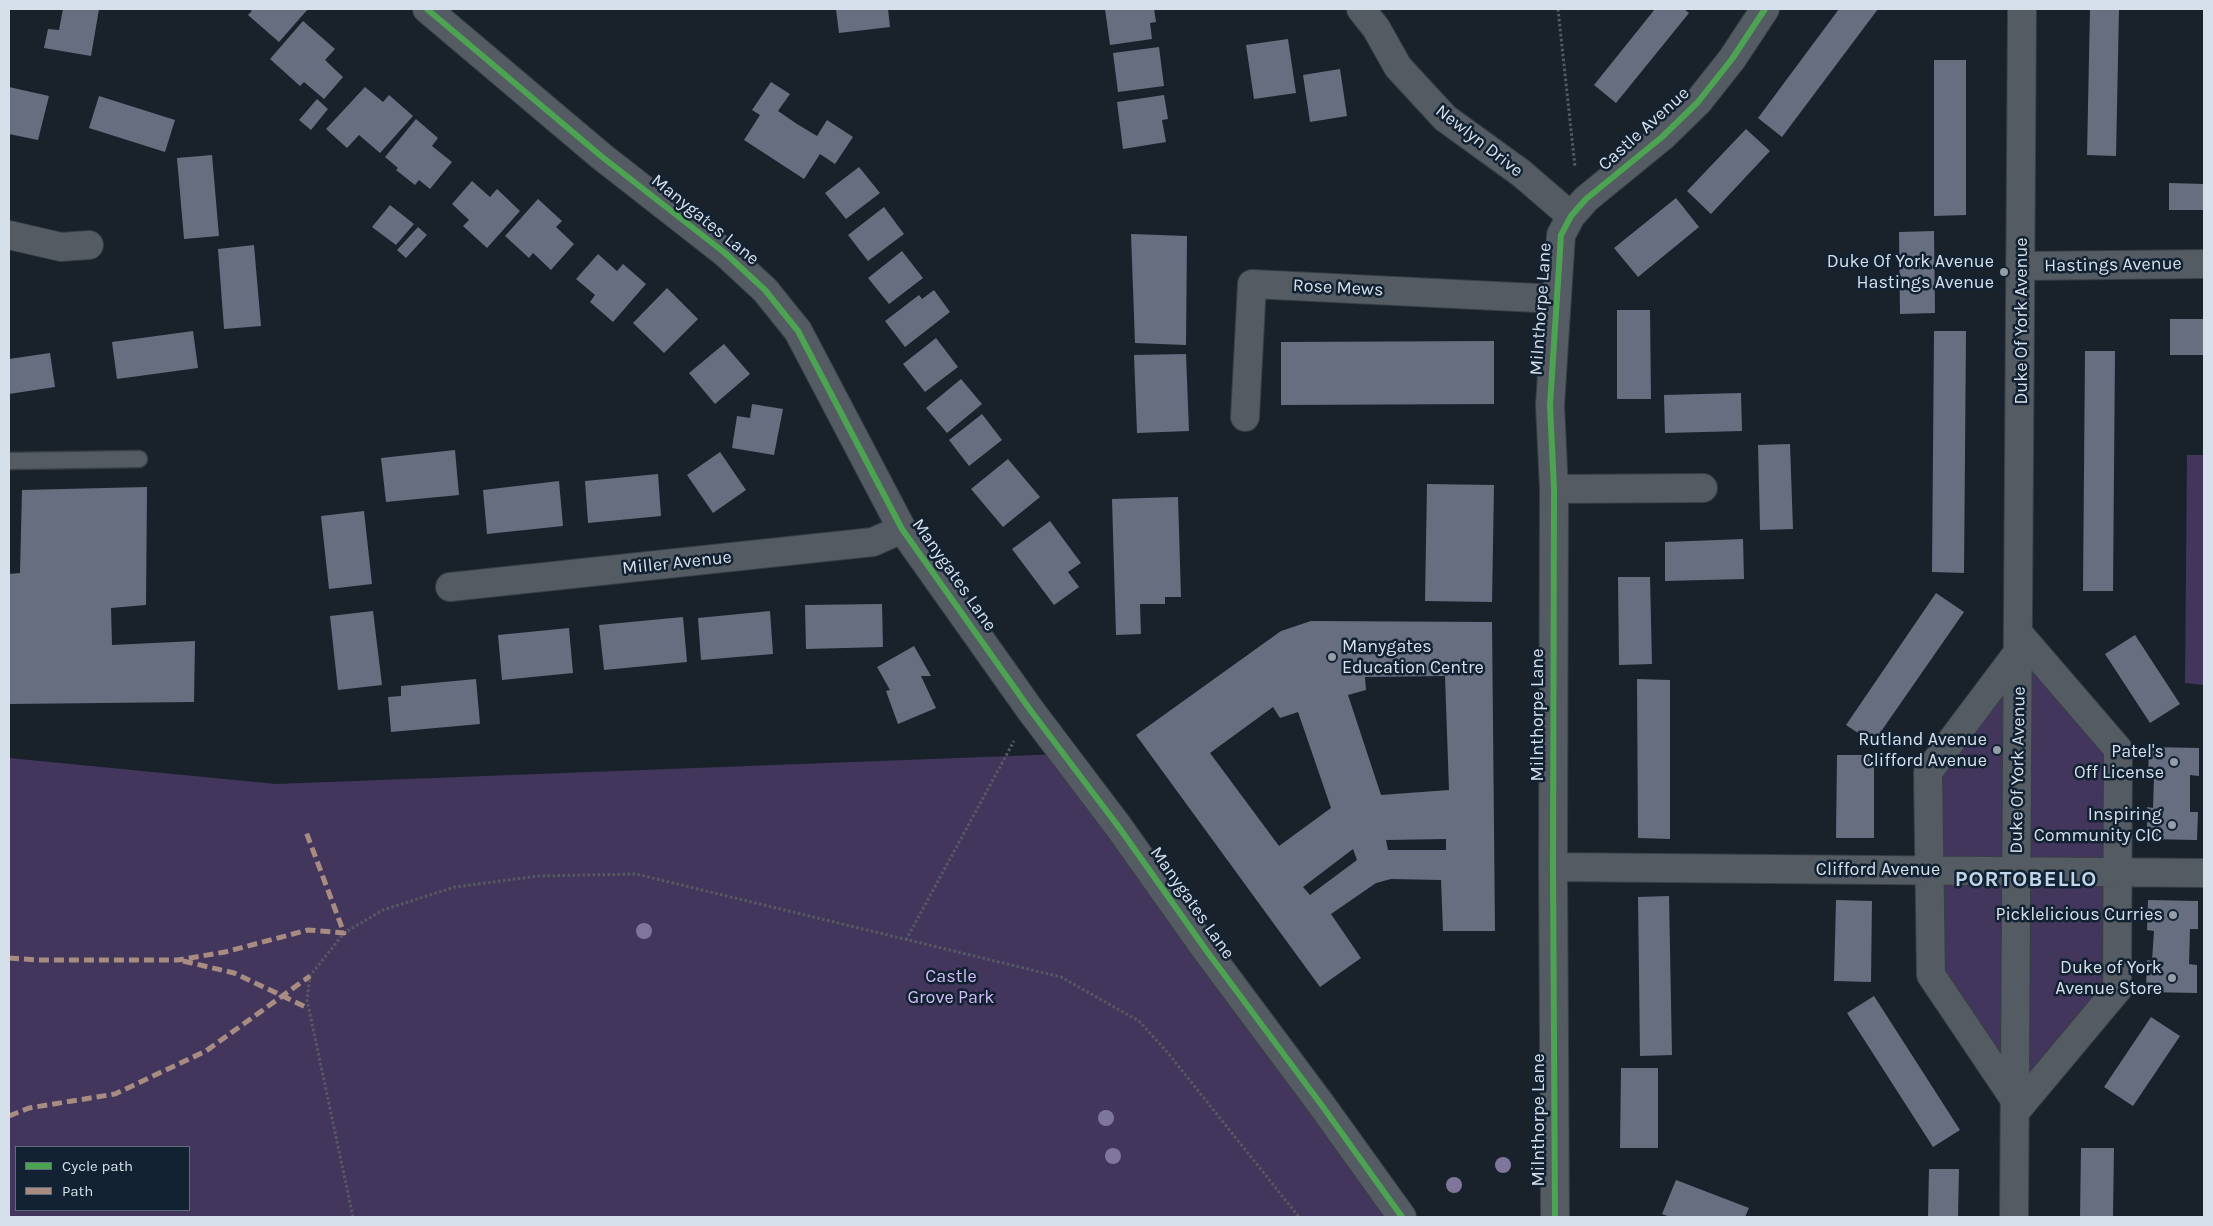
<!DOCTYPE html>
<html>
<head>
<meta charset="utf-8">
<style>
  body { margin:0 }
  #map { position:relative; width:2213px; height:1226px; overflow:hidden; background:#19222b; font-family:Karla,sans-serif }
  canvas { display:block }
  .frame { position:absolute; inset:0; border:10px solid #d6e0eb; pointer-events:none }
  .legend { position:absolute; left:15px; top:1146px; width:175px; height:65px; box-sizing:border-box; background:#122232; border:1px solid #606e7c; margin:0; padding:6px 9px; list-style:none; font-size:15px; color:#d6e0eb }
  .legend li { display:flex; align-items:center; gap:10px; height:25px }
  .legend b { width:25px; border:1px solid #606e7c }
</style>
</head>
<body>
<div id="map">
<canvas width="2213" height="1226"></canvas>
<div class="frame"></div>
<ul class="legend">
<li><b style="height:6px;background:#4ca352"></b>Cycle path</li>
<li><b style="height:6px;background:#a88b81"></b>Path</li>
</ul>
</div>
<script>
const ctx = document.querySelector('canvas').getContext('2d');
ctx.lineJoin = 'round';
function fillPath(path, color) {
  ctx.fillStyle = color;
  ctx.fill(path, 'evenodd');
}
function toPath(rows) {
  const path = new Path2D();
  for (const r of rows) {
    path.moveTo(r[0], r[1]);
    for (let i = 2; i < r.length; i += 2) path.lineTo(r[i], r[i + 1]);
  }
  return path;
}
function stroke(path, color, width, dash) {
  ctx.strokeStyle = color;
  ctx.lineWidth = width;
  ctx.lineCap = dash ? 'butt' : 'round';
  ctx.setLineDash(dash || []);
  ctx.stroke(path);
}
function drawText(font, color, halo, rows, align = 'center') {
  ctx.font = font + ' Karla,sans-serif';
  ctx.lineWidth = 5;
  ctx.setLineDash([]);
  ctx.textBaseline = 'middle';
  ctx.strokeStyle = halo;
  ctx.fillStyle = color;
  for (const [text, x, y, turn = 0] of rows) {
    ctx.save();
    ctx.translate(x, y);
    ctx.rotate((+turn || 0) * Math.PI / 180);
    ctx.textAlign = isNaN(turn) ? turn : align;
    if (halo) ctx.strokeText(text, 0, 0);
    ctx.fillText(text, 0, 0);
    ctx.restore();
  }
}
fillPath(toPath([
  [2187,455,2204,455,2204,685,2185,683],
  [2019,651,2118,749,2117,990,2015,1112,1931,975,1928,772],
  [1063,754,1402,1217,9,1217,9,758,276,784],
  [16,1147,189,1147,189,1210,16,1210]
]), '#43365c');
fillPath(toPath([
  [63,9,99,9,91,56,44,48,48,29,59,30],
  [248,9,308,9,279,42,248,15,252,11],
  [836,9,888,9,890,27,839,33],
  [1105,9,1154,9,1156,22,1150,23,1152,39,1110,45],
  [1655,9,1684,9,1689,13,1616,103,1594,85],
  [1839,9,1878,9,1782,137,1758,118],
  [2090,9,2119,9,2116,156,2087,155],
  [303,21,335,49,325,60,343,77,324,99,304,82,300,86,270,59],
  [1288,39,1296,93,1254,99,1246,45],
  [1159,47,1164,86,1118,92,1113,53],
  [1934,60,1966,60,1966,215,1934,216],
  [1340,69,1347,116,1310,122,1303,75],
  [771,82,790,94,778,111,797,124,817,136,827,120,853,137,835,164,820,154,804,179,744,140,760,115,752,110],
  [9,87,49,96,38,140,9,134],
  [365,87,383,102,389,95,413,116,380,153,359,135,347,148,326,129],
  [1164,95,1168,119,1162,120,1166,142,1123,149,1117,102],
  [99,96,175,120,165,152,89,128],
  [317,99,328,109,311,130,299,120],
  [416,119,438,138,432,146,452,162,430,189,419,180,415,185,396,170,398,168,385,157],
  [1746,129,1770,151,1711,214,1687,191],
  [212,155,219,236,184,239,177,158],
  [859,167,880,193,846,219,825,193],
  [472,181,490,197,497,189,520,211,487,248,463,226,469,220,452,204],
  [2169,183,2204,184,2204,210,2169,210],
  [1676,198,1699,227,1638,277,1614,248],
  [538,199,562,221,556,227,574,244,551,270,533,253,529,258,505,236],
  [390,205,414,224,396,245,372,227],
  [884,207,904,234,868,261,848,235],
  [418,227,427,235,406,258,397,250],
  [1934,231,1935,313,1900,314,1899,232],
  [1131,234,1187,236,1186,345,1135,343],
  [254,245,261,326,224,329,218,249],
  [902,251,923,278,889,304,868,278],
  [598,254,617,271,623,264,646,284,613,322,590,302,595,295,576,279],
  [667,288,698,319,664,353,633,323],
  [934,290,950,312,905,347,885,321,919,295,922,299],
  [1617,310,1650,310,1651,399,1617,399],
  [2170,319,2204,319,2204,355,2170,355],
  [193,331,198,368,117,379,112,342],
  [1934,331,1966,331,1964,573,1932,572],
  [936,338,958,367,925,392,903,364],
  [1494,341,1494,404,1281,405,1281,342],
  [724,344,750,374,715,404,689,373],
  [2085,351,2115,351,2113,591,2083,591],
  [50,353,55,387,9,394,9,359],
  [1186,354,1189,431,1137,433,1134,355],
  [961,379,982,404,947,433,926,408],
  [1741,393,1742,431,1665,433,1664,395],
  [752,404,783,409,774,455,732,448,737,416,750,418],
  [982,414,1002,440,969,466,949,440],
  [1790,444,1793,529,1760,530,1758,445],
  [455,450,459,495,386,502,381,458],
  [720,452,746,490,713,513,687,475],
  [1008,459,1040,497,1003,527,971,489],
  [658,474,661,516,588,523,585,481],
  [559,481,563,526,487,534,483,490],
  [1427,484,1494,485,1492,602,1425,601],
  [147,487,146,605,111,608,112,645,195,641,194,702,9,704,9,574,20,573,22,490],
  [1178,497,1181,597,1165,597,1165,604,1140,604,1141,634,1116,635,1112,499],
  [364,511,372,584,329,589,321,516],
  [1050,521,1081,563,1068,572,1079,587,1054,605,1012,549],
  [1743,539,1744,579,1665,581,1665,542],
  [1618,577,1650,577,1652,664,1619,665],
  [1936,593,1964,612,1873,743,1846,725],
  [882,604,883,647,806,649,805,605],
  [373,611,382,685,338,690,330,616],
  [770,611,773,654,701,660,698,618],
  [683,617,687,662,604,670,599,625],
  [1311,621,1492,622,1495,931,1443,931,1441,880,1391,879,1376,883,1331,914,1361,958,1320,987,1136,735,1281,631],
  [1445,676,1449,790,1381,795,1348,695,1366,690,1365,677],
  [1273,707,1280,718,1298,712,1331,808,1279,846,1210,753],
  [1446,839,1446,850,1388,850,1386,840],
  [1353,849,1357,860,1310,895,1303,887],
  [569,628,573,673,502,680,498,635],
  [2135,635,2180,704,2150,723,2105,654],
  [914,646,931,676,921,676,936,708,898,724,886,691,890,690,877,667],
  [476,679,480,724,391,732,388,697,401,696,401,686],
  [1637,679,1670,680,1670,839,1638,838],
  [2149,747,2199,748,2199,776,2190,775,2190,812,2198,812,2197,840,2147,839,2147,807,2153,808,2154,778,2148,778],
  [1837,755,1874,755,1874,838,1836,838],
  [1669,896,1672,1055,1640,1056,1638,897],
  [1836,900,1872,901,1871,982,1834,981],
  [2148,900,2198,901,2198,929,2190,929,2189,964,2197,965,2197,993,2146,992,2147,960,2152,961,2154,931,2147,930],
  [1874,996,1960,1130,1933,1147,1847,1013],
  [2151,1017,2180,1036,2133,1106,2104,1087],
  [1621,1068,1658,1068,1658,1148,1620,1148],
  [2081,1148,2114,1148,2113,1217,2080,1217],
  [1929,1169,1959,1169,1958,1217,1928,1217],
  [1676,1180,1749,1208,1745,1217,1670,1217,1662,1214]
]), '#676e80');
const service = toPath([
  [9,461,139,459]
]);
const minor = toPath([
  [1361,9,1376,28,1398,67,1445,118,1521,173,1571,216],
  [9,235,61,247,89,245],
  [2022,266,2204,264],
  [1245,417,1252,284,1557,299],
  [1554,489,1703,488],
  [450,587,873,542,902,529],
  [1553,867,2204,873],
  [2015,1100,1931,975,1928,772,2019,651],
  [2015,1112,2117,990,2118,749,2019,634],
  [1555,1217,1553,867,1554,489,1550,405,1561,235,1571,216,1586,199,1662,137,1698,102,1732,59,1765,9],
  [2014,1217,2022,9]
]);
const tertiary = toPath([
  [427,9,601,156,725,253,765,290,798,331,902,529,1031,711,1118,826,1206,950,1323,1107,1402,1217]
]);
stroke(service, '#383e46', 19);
stroke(minor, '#383e46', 30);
stroke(tertiary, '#383e46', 30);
stroke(toPath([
  [1558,9,1575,167],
  [906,940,1014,741],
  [353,1217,307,1000,310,976,344,933,383,910,455,887,538,876,636,874,1061,977,1139,1021,1168,1053,1299,1217]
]), '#555b61', 3, [2.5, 2.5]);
stroke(service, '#545b62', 16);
stroke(minor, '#545b62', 28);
stroke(tertiary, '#545b62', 28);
stroke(toPath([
  [9,958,36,960,178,960,225,952,308,930,344,933,305,829],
  [183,961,234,973,308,1008],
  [9,1116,29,1108,115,1094,206,1051,310,976]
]), '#a88b81', 5, [10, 5]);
stroke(toPath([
  [427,9,601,156,725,253,765,290,798,331,902,529,1031,711,1118,826,1206,950,1323,1107,1402,1217],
  [1555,1217,1553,867,1554,489,1550,405,1561,235,1571,216,1586,199,1662,137,1698,102,1732,59,1765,9]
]), '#4ca352', 6);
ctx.fillStyle = '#7f779b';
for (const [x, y] of [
  [644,931],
  [1106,1118],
  [1113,1156],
  [1503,1165],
  [1454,1185]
]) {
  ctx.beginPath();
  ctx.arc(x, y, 8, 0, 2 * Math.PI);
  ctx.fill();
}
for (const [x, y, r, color] of [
  [2004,272,5,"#949ea8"],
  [1332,657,5,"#949ea8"],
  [1997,750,5,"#949ea8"],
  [2174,762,5,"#949ea8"],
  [2172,825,5,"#949ea8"],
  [2173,915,5,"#949ea8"],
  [2172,978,5,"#949ea8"]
]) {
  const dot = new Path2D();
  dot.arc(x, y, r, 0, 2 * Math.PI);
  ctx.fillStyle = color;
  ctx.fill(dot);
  stroke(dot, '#122232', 2);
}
drawText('18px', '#d6e0eb', '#122232', [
  ["Castle Avenue",1644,129,-42],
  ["Newlyn Drive",1479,141,38],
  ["Manygates Lane",705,220,39],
  ["Hastings Avenue",2113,265,-1],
  ["Rose Mews",1338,288,3],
  ["Milnthorpe Lane",1541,309,-86],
  ["Duke Of York Avenue",2022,321,-90],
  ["Miller Avenue",677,563,-6],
  ["Manygates Lane",954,575,55],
  ["Milnthorpe Lane",1538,715,-90],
  ["Duke Of York Avenue",2018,770,-89],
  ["Clifford Avenue",1878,870],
  ["Manygates Lane",1192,903,55],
  ["Milnthorpe Lane",1539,1120,-90]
]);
drawText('18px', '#d6e0eb', '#122232', [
  ["Duke Of York Avenue",1994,262],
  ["Hastings Avenue",1994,283],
  ["Manygates",1342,647,"left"],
  ["Education Centre",1342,668,"left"],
  ["Rutland Avenue",1987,740],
  ["Clifford Avenue",1987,761],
  ["Patel's",2164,752],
  ["Off License",2164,773],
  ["Inspiring",2162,815],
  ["Community CIC",2162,836],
  ["Picklelicious Curries",2163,915],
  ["Duke of York",2162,968],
  ["Avenue Store",2162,989]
], 'right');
drawText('18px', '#d3bdf7', '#122232', [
  ["Castle",951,977],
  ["Grove Park",951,998]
]);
ctx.letterSpacing = '1px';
drawText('bold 22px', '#c1d6eb', '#122232', [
  ["PORTOBELLO",2026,880]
]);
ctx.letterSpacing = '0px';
</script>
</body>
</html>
